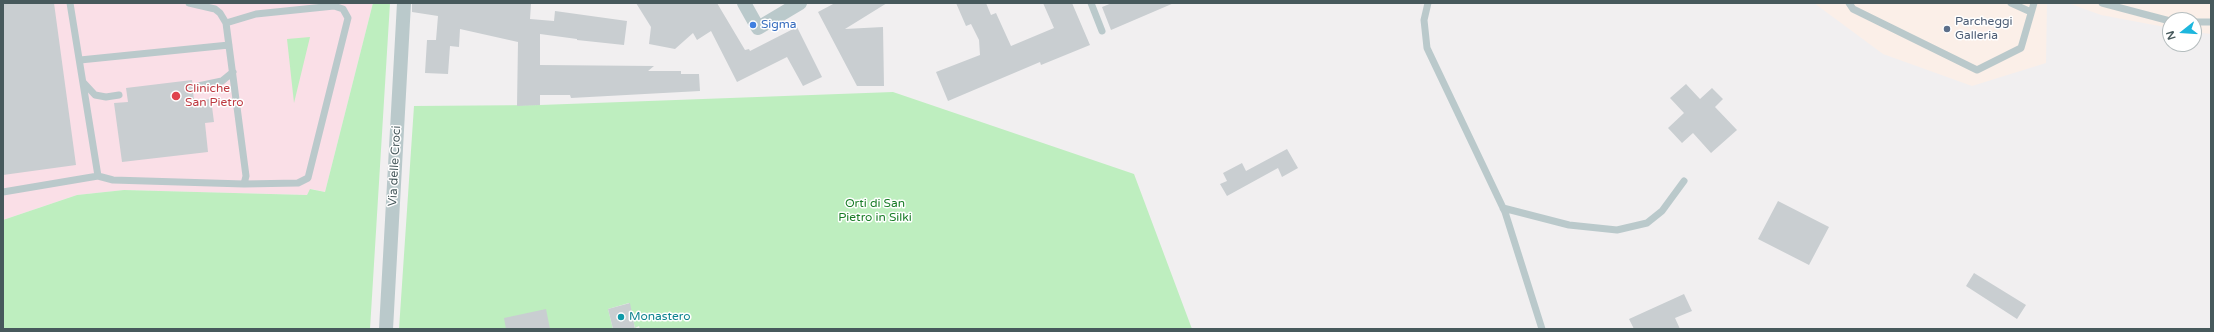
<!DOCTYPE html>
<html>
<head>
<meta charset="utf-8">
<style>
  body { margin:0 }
  #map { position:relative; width:2214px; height:332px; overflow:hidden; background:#f1eff0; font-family:"Varela Round",sans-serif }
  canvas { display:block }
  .frame { position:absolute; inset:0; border:4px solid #47595c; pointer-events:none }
  .north { position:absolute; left:2162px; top:12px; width:40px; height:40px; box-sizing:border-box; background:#fff; border:1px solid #b5bdbe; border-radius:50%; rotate:253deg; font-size:11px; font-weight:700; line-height:16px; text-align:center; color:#47595c }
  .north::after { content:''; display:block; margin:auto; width:14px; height:18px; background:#1db6dd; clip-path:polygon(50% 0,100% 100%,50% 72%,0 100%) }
</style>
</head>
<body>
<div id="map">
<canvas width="2214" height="332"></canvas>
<div class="frame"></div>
<div class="north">N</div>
</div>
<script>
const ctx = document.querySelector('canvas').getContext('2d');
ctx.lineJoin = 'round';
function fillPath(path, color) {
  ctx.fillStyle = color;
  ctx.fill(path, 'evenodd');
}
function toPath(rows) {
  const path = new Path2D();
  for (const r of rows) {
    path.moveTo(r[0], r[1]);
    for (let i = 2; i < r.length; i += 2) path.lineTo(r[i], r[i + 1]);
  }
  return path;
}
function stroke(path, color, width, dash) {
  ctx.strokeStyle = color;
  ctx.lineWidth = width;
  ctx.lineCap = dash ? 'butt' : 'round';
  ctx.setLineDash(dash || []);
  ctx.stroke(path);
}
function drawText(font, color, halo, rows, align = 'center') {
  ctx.font = font + ' "Varela Round",sans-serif';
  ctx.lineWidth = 3;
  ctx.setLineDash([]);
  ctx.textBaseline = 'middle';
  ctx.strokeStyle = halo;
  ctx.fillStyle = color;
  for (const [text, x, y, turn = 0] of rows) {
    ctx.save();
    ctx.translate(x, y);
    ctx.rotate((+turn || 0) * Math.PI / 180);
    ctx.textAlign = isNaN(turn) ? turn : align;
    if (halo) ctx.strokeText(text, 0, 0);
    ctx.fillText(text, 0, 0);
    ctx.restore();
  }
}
fillPath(toPath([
  [1814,3,2047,3,2046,63,1972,86,1883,54],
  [2068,3,2211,3,2211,34,2194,32,2194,20,2170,20,2170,28,2101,15]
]), '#fbefe8');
fillPath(toPath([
  [3,3,373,3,325,192,311,189,307,195,124,190,77,195,3,220]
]), '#fadfe7');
fillPath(toPath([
  [373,3,390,3,370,329,3,329,3,220,77,195,124,190,307,195,310,189,325,192],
  [310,37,294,103,287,39],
  [893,92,1134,174,1192,329,640,329,639,326,635,328,629,303,608,309,613,329,399,329,414,106,540,105]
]), '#beeebf');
fillPath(toPath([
  [3,3,54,3,76,165,3,175],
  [412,3,531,4,530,19,554,21,555,11,627,21,624,45,577,40,577,39,540,34,540,65,654,66,648,71,681,71,681,74,699,74,700,91,571,98,570,95,540,95,540,105,517,106,518,42,460,29,459,47,450,46,448,74,425,73,427,40,436,40,438,16,412,12],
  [636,3,717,3,745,50,749,49,750,51,797,27,822,77,803,86,787,57,737,82,711,31,697,40,693,33,675,49,649,44,651,27],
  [835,3,887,3,845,29,883,27,884,86,857,86,818,12],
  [956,3,986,3,991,15,996,13,1011,46,1054,28,1043,3,1072,3,1090,45,1041,65,1040,62,948,101,936,72,980,55,979,40,971,24,966,26],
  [1112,3,1174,3,1111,30,1102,7],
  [192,80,194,101,211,99,214,122,205,123,208,152,122,162,114,103,128,102,126,88],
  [1686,84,1700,99,1712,88,1723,99,1715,107,1737,130,1711,153,1693,133,1682,143,1668,128,1684,113,1670,98],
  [1287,149,1298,168,1282,177,1278,168,1227,196,1220,184,1227,181,1223,173,1242,163,1246,171],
  [1778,201,1829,227,1809,265,1758,239],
  [1974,273,2026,305,2017,319,1966,286],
  [1684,294,1692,311,1675,318,1680,329,1634,329,1629,319],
  [630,303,635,329,613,329,608,309],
  [546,309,550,329,506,329,504,318]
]), '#c9ced1');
stroke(toPath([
  [1091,3,1102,31],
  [1428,3,1424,20,1427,48,1505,212,1542,329],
  [1849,3,1853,9,1977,70,2021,48,2034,3],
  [2011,3,2031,12],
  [2102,3,2170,21],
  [2194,22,2211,22],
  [226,23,246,176,244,184],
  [80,60,229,45],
  [83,82,95,95,106,97,119,95],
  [198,86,222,81,233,72],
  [98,176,113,180,244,184,298,183,308,178,348,18,343,9,334,6,256,14,226,23,220,13,215,9,189,3],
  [3,192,98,176,70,3],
  [1503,208,1569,225,1617,230,1647,223,1662,211,1684,181]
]), '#bac9cb', 7);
stroke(toPath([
  [744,3,758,28,800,3],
  [386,329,404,3]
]), '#bac9cb', 14);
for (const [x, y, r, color] of [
  [753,25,4,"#3f7fe0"],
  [1947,29,4,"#5c6f8a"],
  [176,96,5,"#e0444e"],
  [621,317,4,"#0f9aa8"]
]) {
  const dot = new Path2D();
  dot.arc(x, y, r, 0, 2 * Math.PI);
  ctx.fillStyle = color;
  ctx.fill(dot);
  stroke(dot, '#fff', 1.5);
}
drawText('12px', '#4e5e75', '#fff', [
  ["Parcheggi",1955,22],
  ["Galleria",1955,36]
], 'left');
drawText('12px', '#366cbe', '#fff', [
  ["Sigma",761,25]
], 'left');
drawText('12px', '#be3a42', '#fff', [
  ["Cliniche",185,89],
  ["San Pietro",185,103]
], 'left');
drawText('12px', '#47595c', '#fff', [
  ["Via delle Croci",395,166,-87]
]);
drawText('12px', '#197c27', '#fff', [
  ["Orti di San",875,204],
  ["Pietro in Silki",875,218]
]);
drawText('12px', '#0d838f', '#fff', [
  ["Monastero",629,317]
], 'left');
</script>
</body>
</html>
